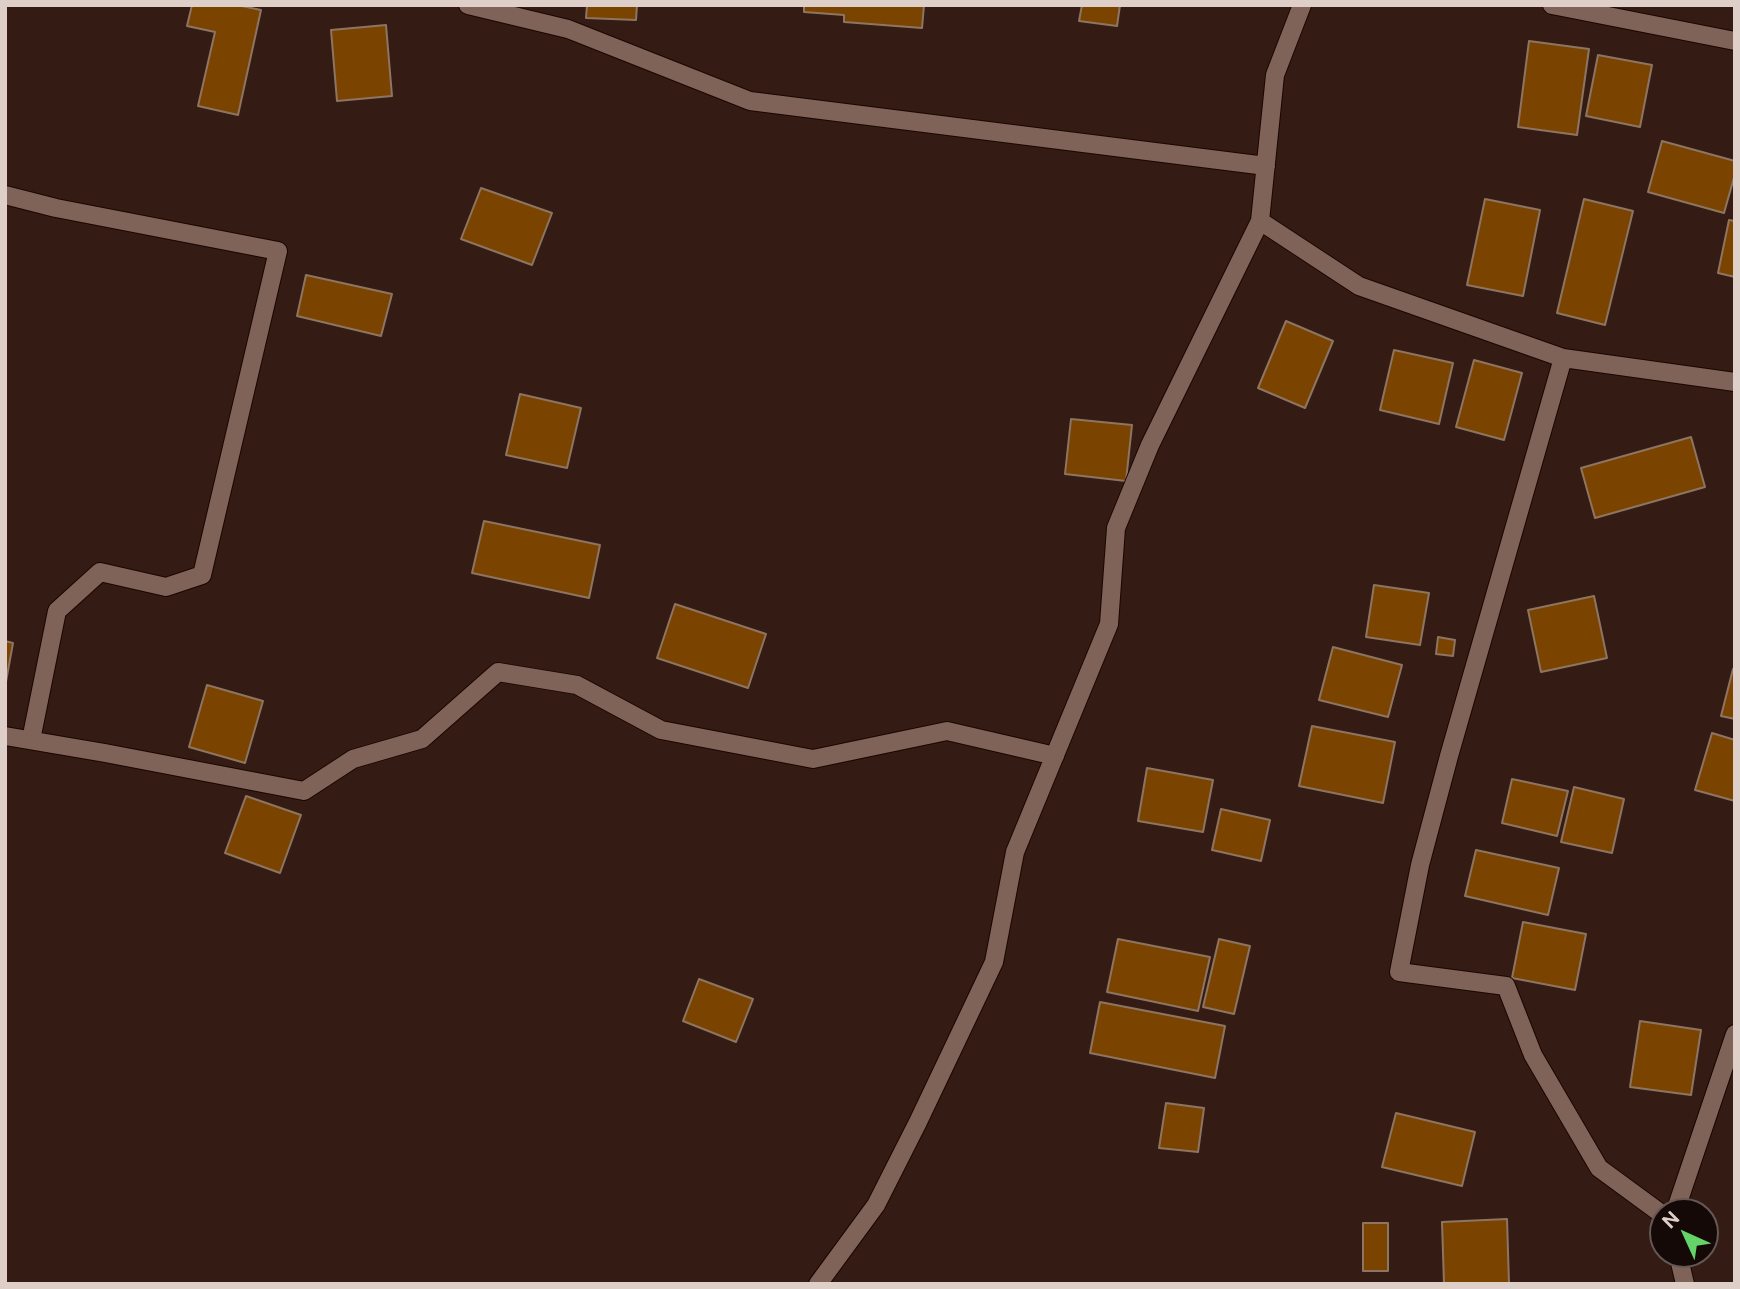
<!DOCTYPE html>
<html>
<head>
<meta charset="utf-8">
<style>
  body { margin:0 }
  #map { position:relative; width:1740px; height:1289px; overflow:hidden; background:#341c14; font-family:"Public Sans",sans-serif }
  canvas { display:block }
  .frame { position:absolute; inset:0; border:7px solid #dfcfc9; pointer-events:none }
  .north { position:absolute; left:1649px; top:1198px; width:70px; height:70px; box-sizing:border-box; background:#140906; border:2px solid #655854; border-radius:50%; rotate:315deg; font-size:19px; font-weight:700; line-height:28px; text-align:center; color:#dfcfc9 }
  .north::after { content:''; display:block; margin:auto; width:24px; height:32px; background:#64d468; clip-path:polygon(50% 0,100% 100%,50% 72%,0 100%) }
</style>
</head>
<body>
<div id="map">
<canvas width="1740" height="1289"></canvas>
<div class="frame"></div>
<div class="north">N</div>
</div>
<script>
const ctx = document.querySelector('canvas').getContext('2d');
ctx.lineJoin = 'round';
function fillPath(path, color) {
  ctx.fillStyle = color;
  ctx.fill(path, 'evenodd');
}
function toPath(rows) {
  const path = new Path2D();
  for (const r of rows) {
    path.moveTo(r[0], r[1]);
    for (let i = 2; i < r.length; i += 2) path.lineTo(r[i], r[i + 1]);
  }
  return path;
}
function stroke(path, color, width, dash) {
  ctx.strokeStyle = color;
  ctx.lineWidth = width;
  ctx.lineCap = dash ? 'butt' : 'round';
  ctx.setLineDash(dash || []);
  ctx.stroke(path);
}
const building = toPath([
  [192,5,237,5,261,10,238,115,198,106,215,32,187,26,192,5],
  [587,5,637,5,636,20,586,18,587,5],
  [804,5,924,5,922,28,844,22,844,15,804,12,804,5],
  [1082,5,1120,5,1117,26,1079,21,1082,5],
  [386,25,392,96,337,101,331,30,386,25],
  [1529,41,1589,49,1577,135,1518,127,1529,41],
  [1598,55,1652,65,1640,127,1586,116,1598,55],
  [1662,141,1735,161,1735,174,1724,213,1648,192,1662,141],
  [481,188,552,213,532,265,461,239,481,188],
  [1485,199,1540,210,1523,296,1467,285,1485,199],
  [1584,199,1633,211,1605,325,1557,313,1584,199],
  [1729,220,1735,221,1735,277,1718,273,1729,220],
  [306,275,392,294,381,336,297,316,306,275],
  [1286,321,1333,341,1305,408,1258,388,1286,321],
  [1394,350,1453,363,1439,424,1380,410,1394,350],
  [1474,360,1522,373,1504,440,1456,427,1474,360],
  [520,394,581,408,567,468,506,455,520,394],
  [1071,419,1132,425,1126,481,1065,474,1071,419],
  [1691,437,1705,487,1595,518,1581,468,1691,437],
  [484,521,600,545,589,598,472,573,484,521],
  [1374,585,1429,593,1420,645,1366,637,1374,585],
  [1594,596,1607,658,1541,672,1528,610,1594,596],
  [675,604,766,634,748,688,657,658,675,604],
  [1438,637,1455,640,1453,656,1436,654,1438,637],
  [5,641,13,643,5,687,5,641],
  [1333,647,1402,665,1388,717,1319,700,1333,647],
  [1733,669,1735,669,1735,719,1721,716,1733,669],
  [207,685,263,701,245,763,189,747,207,685],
  [1312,726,1395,742,1383,803,1299,786,1312,726],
  [1712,733,1735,740,1735,801,1695,790,1712,733],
  [1147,768,1213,780,1203,832,1138,821,1147,768],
  [1512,779,1568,791,1557,836,1502,823,1512,779],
  [1574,787,1624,799,1612,853,1561,842,1574,787],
  [246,796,301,815,280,873,225,853,246,796],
  [1221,809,1270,820,1261,861,1212,850,1221,809],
  [1476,850,1559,868,1548,915,1465,896,1476,850],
  [1523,922,1586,934,1575,990,1512,978,1523,922],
  [1118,939,1210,957,1198,1011,1107,992,1118,939],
  [1219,939,1250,946,1234,1014,1203,1007,1219,939],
  [699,979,753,999,736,1042,683,1021,699,979],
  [1100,1002,1225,1026,1215,1078,1090,1053,1100,1002],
  [1640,1021,1701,1030,1691,1095,1630,1087,1640,1021],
  [1166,1103,1204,1108,1198,1152,1159,1148,1166,1103],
  [1396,1113,1475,1132,1462,1186,1382,1167,1396,1113],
  [1507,1219,1509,1284,1444,1284,1442,1222,1507,1219],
  [1363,1223,1388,1223,1388,1271,1363,1271,1363,1223]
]);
fillPath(building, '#7b4300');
stroke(building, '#8d7562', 2);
const minor = toPath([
  [468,5,568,29,750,101,1266,166],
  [1552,5,1735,41],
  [5,195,56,208,278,251,202,575,166,587,100,572,57,611,31,740],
  [1260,221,1359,286,1563,358,1449,756,1420,865,1399,972,1506,986,1533,1055,1599,1168,1663,1215],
  [1563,358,1735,382],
  [5,736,105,753,304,791,353,759,422,739,498,672,577,685,661,730,813,759,947,731,1055,756],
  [1675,1212,1735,1034],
  [1678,1254,1685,1284],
  [818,1284,876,1205,918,1122,994,962,1015,852,1109,624,1116,528,1150,445,1260,221,1275,75,1302,5]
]);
stroke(minor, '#1a0601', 20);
stroke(minor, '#7f6258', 18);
</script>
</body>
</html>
